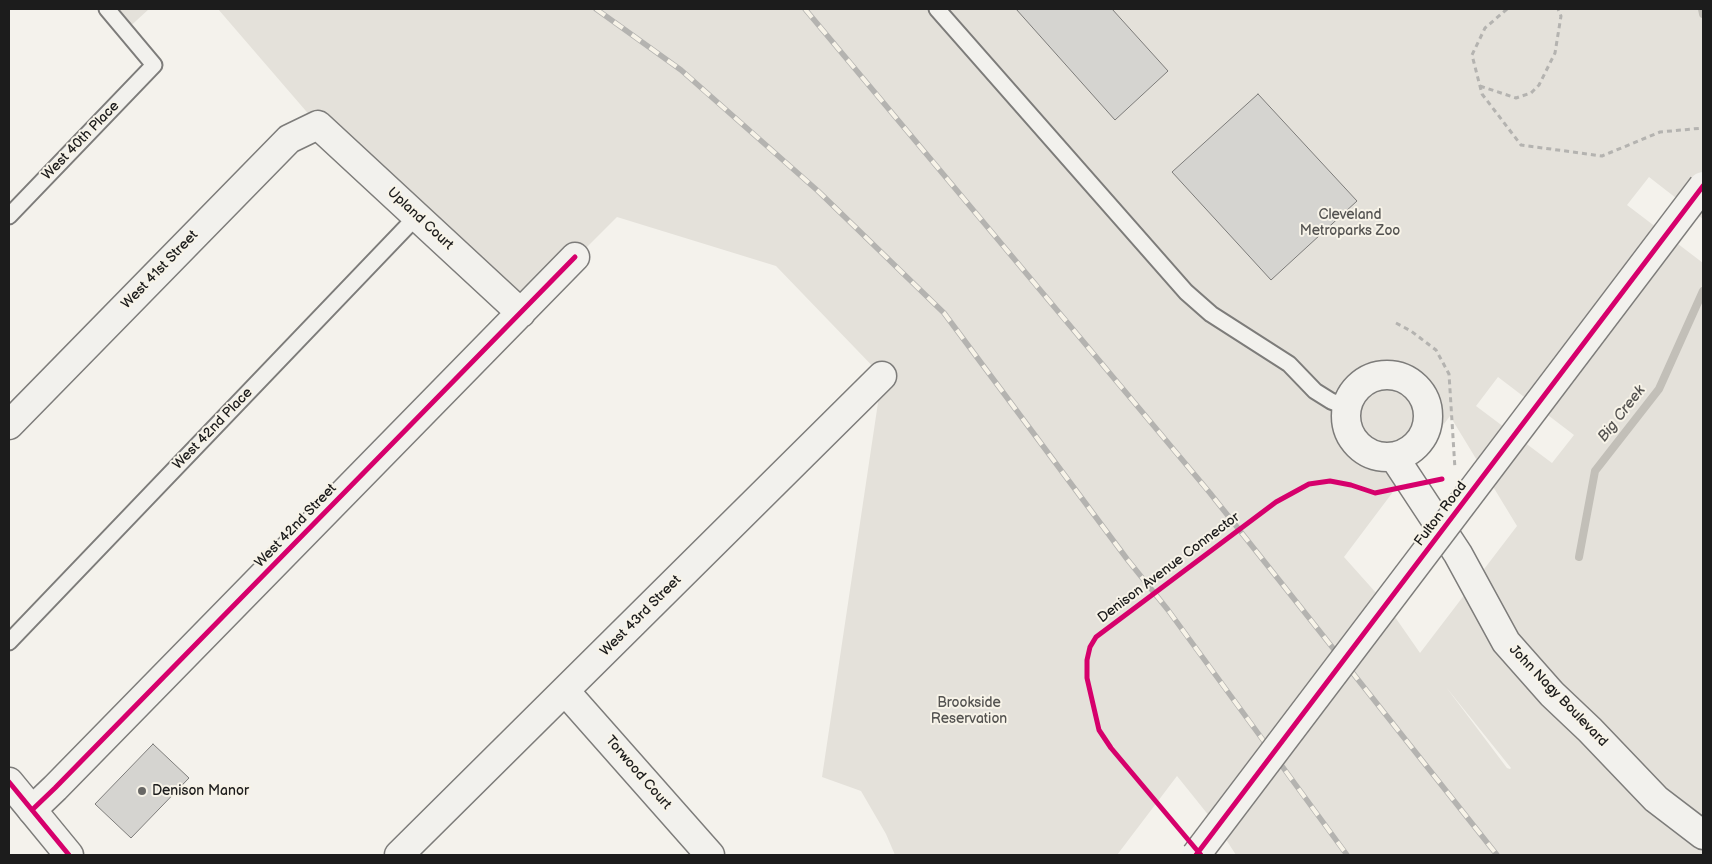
<!DOCTYPE html>
<html>
<head>
<meta charset="utf-8">
<style>
  body { margin:0 }
  #map { position:relative; width:1712px; height:864px; overflow:hidden; background:#f4f2ec; font-family:"Balsamiq Sans",sans-serif }
  canvas { display:block }
  .frame { position:absolute; inset:0; border:10px solid #1c1c1c; pointer-events:none }
</style>
</head>
<body>
<div id="map">
<canvas width="1712" height="864"></canvas>
<div class="frame"></div>
</div>
<script>
const ctx = document.querySelector('canvas').getContext('2d');
ctx.lineJoin = 'round';
function fillPath(path, color) {
  ctx.fillStyle = color;
  ctx.fill(path, 'evenodd');
}
function toPath(rows) {
  const path = new Path2D();
  for (const r of rows) {
    if (r.length === 3) {
      path.moveTo(r[0] + r[2], r[1]);
      path.arc(r[0], r[1], r[2], 0, 2 * Math.PI);
      continue;
    }
    path.moveTo(r[0], r[1]);
    for (let i = 2; i < r.length; i += 2) path.lineTo(r[i], r[i + 1]);
  }
  return path;
}
function stroke(path, color, width, dash) {
  ctx.strokeStyle = color;
  ctx.lineWidth = width;
  ctx.lineCap = dash ? 'butt' : 'round';
  ctx.setLineDash(dash || []);
  ctx.stroke(path);
}
function drawText(font, color, halo, rows, align = 'center') {
  ctx.font = font + ' "Balsamiq Sans",sans-serif';
  ctx.lineWidth = 4;
  ctx.setLineDash([]);
  ctx.textBaseline = 'middle';
  ctx.strokeStyle = halo;
  ctx.fillStyle = color;
  for (const [text, x, y, turn = 0] of rows) {
    ctx.save();
    ctx.translate(x, y);
    ctx.rotate((+turn || 0) * Math.PI / 180);
    ctx.textAlign = isNaN(turn) ? turn : align;
    if (halo) ctx.strokeText(text, 0, 0);
    ctx.fillText(text, 0, 0);
    ctx.restore();
  }
}
fillPath(toPath([
  [107,9,149,9,125,31],
  [218,9,1703,9,1703,219,1649,177,1627,205,1703,263,1703,855,1236,855,1218,827,1177,776,1117,855,895,855,886,834,861,791,822,777,882,376,776,266,617,217,521,313,318,125],
  [1498,377,1574,435,1552,463,1476,406],
  [1450,416,1517,526,1420,653,1386,604,1344,557],
  [1446,687,1511,768,1510,769,1507,768]
]), '#e4e1da');
stroke(toPath([
  [1702,9,1703,14],
  [1579,557,1595,471,1659,389,1703,291]
]), '#c2bfb8', 8);
const building = toPath([
  [1016,9,1112,9,1168,71,1115,120,1016,9],
  [1258,94,1357,201,1271,280,1172,172,1258,94],
  [153,744,189,778,131,838,95,804,153,744]
]);
fillPath(building, '#d5d4d0');
stroke(building, '#7d7c7a', 1);
const lane = toPath([
  [937,9,1186,292,1211,314,1289,364,1315,391,1331,401,1347,407],
  [9,216,154,65,107,9],
  [9,642,417,216]
]);
const street = toPath([
  [1387,416,41],
  [9,425,289,139,318,125,521,313],
  [1394,457,1458,554,1506,642,1552,694,1590,730,1656,799,1703,835],
  [565,691,710,855],
  [32,810,55,788,575,257],
  [399,855,882,376]
]);
const secondary = toPath([
  [9,782,69,855]
]);
stroke(lane, '#7d7c7a', 19);
stroke(street, '#7d7c7a', 31);
stroke(secondary, '#7d7c7a', 31);
stroke(toPath([
  [1507,9,1485,28,1472,55,1482,94,1521,145,1602,156,1660,132,1703,128],
  [1480,86,1516,98,1531,93,1539,85,1555,53,1561,16,1558,9],
  [1396,323,1411,331,1436,350,1449,374,1455,469]
]), '#b4b3b0', 3, [5, 4]);
stroke(lane, '#f2f1ed', 15);
stroke(street, '#f2f1ed', 28);
stroke(secondary, '#f2f1ed', 28);
const rail = toPath([
  [596,9,681,70,724,108,818,191,944,313,1127,559,1168,610,1347,855],
  [805,9,1210,493,1497,855]
]);
stroke(rail, '#b4b3b0', 5.5);
stroke(rail, '#f7f3e8', 4, [11]);
const secondaryBridge = toPath([
  [1196,855,1703,186]
]);
stroke(secondaryBridge, '#7d7c7a', 31, []);
stroke(secondaryBridge, '#f2f1ed', 28);
stroke(toPath([
  [9,782,69,855],
  [32,810,55,788,575,257],
  [1196,855,1703,186],
  [1201,855,1111,748,1099,730,1087,678,1087,660,1090,647,1096,637,1276,502,1309,484,1330,481,1351,485,1375,493,1442,479]
]), '#d6006c', 5);
for (const [x, y, r, color] of [
  [142,791,5,"#686765"]
]) {
  const dot = new Path2D();
  dot.arc(x, y, r, 0, 2 * Math.PI);
  ctx.fillStyle = color;
  ctx.fill(dot);
  stroke(dot, '#f7f3e8', 2);
}
drawText('14px', '#1c1c1c', '#f7f3e8', [
  ["West 40th Place",81,141,-46],
  ["Upland Court",420,219,43],
  ["West 41st Street",160,270,-46],
  ["West 42nd Place",213,429,-46],
  ["Fulton Road",1441,514,-53],
  ["West 42nd Street",296,526,-46],
  ["Denison Avenue Connector",1169,568,-37],
  ["West 43rd Street",641,616,-45],
  ["John Nagy Boulevard",1558,696,46],
  ["Torwood Court",638,773,49]
]);
drawText('14px', '#545351', '#f7f3e8', [
  ["Cleveland",1350,215],
  ["Metroparks Zoo",1350,231],
  ["Brookside",969,703],
  ["Reservation",969,719]
]);
drawText('14px', '#1c1c1c', '#f7f3e8', [
  ["Denison Manor",152,791]
], 'left');
drawText('italic 15px', '#565452', '#f7f3e8', [
  ["Big Creek",1622,414,-52]
]);
</script>
</body>
</html>
